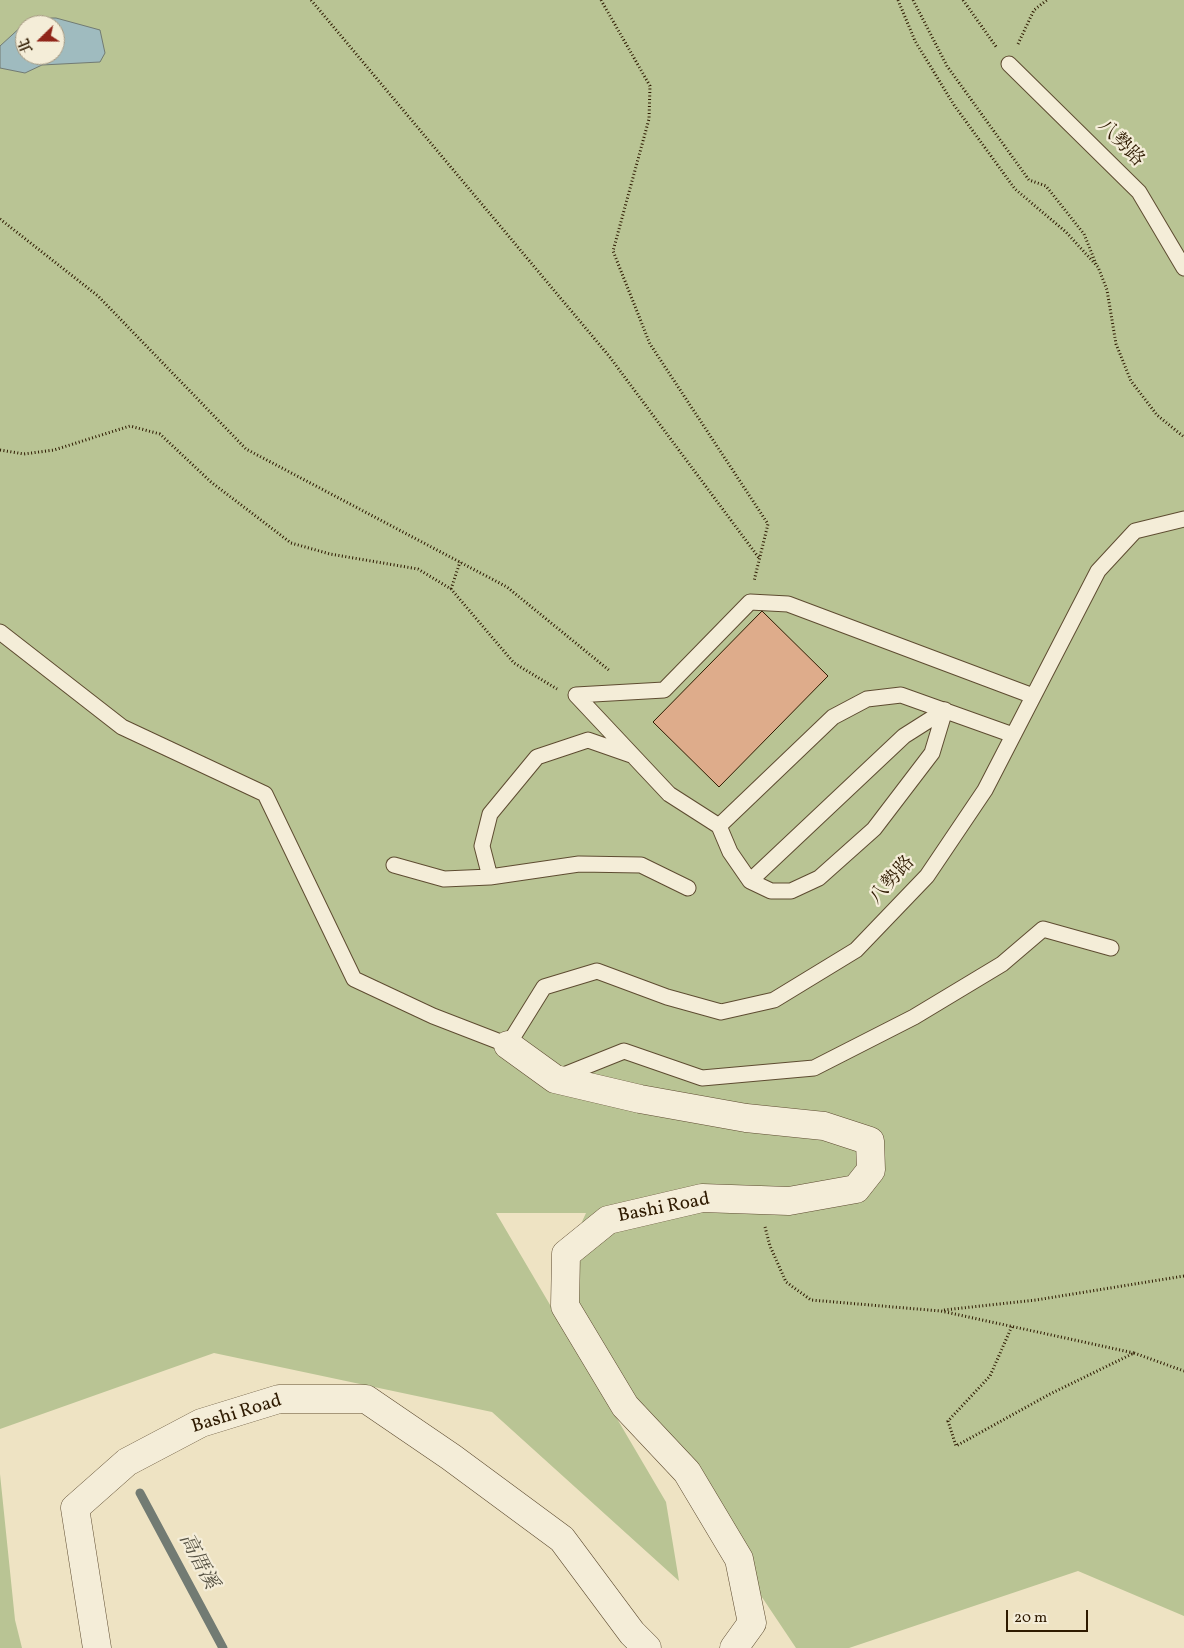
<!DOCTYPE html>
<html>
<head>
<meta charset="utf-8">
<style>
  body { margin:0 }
  #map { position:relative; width:1184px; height:1648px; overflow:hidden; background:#eee3c3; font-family:Vollkorn,"Noto Serif TC",serif }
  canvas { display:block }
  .north { position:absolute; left:15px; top:15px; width:50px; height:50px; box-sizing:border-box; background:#f4edd8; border:1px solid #a59982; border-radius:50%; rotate:248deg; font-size:14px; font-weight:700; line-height:20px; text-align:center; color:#2e1a00 }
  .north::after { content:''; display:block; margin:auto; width:18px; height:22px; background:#8f2418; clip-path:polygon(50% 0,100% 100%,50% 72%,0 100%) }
  .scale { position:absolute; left:1006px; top:1610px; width:82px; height:22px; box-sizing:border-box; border:2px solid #2e1a00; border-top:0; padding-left:6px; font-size:15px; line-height:18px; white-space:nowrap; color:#2e1a00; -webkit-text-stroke:4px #f4edd8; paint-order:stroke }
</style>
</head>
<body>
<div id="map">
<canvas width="1184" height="1648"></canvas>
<div class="north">北</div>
<div class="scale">20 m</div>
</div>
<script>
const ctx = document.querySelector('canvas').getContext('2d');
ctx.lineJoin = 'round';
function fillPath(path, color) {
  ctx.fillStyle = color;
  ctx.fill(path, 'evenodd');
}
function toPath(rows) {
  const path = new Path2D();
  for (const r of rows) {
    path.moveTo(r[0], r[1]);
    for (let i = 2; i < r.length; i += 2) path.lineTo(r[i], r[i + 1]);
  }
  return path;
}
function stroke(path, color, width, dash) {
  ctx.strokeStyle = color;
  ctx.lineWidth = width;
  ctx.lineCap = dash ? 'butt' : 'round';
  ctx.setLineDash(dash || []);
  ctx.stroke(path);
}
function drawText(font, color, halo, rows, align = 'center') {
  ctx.font = font + ' Vollkorn,"Noto Serif TC",serif';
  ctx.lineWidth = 4.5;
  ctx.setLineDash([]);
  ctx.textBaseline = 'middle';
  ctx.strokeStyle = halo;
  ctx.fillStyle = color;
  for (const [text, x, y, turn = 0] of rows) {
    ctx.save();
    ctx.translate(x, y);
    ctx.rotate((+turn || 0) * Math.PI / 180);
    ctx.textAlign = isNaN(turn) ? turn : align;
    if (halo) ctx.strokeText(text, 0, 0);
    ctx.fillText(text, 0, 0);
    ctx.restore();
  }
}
fillPath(toPath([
  [0,0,1184,0,1184,1616,1078,1571,849,1648,796,1648,553,1285,586,1213,496,1213,666,1502,679,1581,492,1412,214,1353,0,1429],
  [25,25,55,25,55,55,25,55],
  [0,1474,15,1620,22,1648,0,1648]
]), '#b9c494');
const water = toPath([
  [38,18,56,18,100,30,105,53,100,62,42,65,25,73,0,68,0,46,24,24,38,18],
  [25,25,55,25,55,55,25,55,25,25]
]);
fillPath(water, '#9fbbbf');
stroke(water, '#727b73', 1);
stroke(toPath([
  [140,1493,223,1648]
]), '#727b73', 9);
const building = toPath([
  [762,611,828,676,719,787,653,722,762,611]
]);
fillPath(building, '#deac8b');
stroke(building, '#2e1a00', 1);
const service = toPath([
  [1009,64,1139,192,1184,268],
  [0,632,122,727,265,794,354,979,433,1016,508,1045,544,987,597,971,667,997,721,1012,774,1000,856,950,927,876,985,790,1098,571,1135,531,1184,519],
  [945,710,932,753,874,829,819,878,791,891,771,891,750,881,904,736,945,710],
  [1013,735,901,695,867,699,833,717,719,826,669,794,576,695,664,690,750,602,788,604,1033,696],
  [719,826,730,852,750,881],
  [394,865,444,879,490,877,579,864,641,865,688,888],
  [490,877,482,846,490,814,537,757,588,740,631,755],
  [559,1077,624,1051,702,1078,814,1068,914,1017,1002,964,1043,929,1111,948]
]);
const minor = toPath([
  [508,1045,555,1079,640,1099,746,1118,824,1126,870,1141,871,1170,856,1189,789,1201,702,1198,608,1220,566,1254,565,1306,625,1406,687,1472,739,1559,752,1623,734,1648],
  [97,1648,75,1508,127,1462,201,1423,279,1399,366,1399,451,1457,562,1539,632,1633,647,1648]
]);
stroke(service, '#5e4c31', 17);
stroke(minor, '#5e4c31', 29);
stroke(toPath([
  [311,0,609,356,759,558],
  [601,0,650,86,649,119,613,251,650,344,768,524,754,581],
  [898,0,915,41,954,105,1015,189,1066,232,1098,267,1107,290,1116,344,1131,381,1157,415,1184,437],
  [913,0,947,66,1029,180,1046,186,1084,234,1096,264],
  [963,0,997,48],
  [1018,44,1034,10,1047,0],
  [0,219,98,296,246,449,507,587,610,671],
  [0,450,24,454,54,450,130,426,160,434,211,482,291,543,330,554,418,569,451,589,514,663,557,689],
  [451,589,460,562],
  [765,1227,770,1246,786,1282,811,1300,941,1311,1134,1353,1050,1394,956,1446,948,1421,990,1376,1012,1326],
  [944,1310,1036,1300,1184,1276],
  [1134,1353,1184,1371]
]), '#2e1a00', 3, [1, 2.5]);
stroke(service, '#f4edd8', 15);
stroke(minor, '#f4edd8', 28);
drawText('19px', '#2e1a00', '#f4edd8', [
  ["八勢路",1120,144,46],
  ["八勢路",893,881,-48],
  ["Bashi Road",664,1209,-11],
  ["Bashi Road",237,1415,-17]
]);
drawText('italic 20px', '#565243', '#f4edd8', [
  ["高厝溪",197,1562,62]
]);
</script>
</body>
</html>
